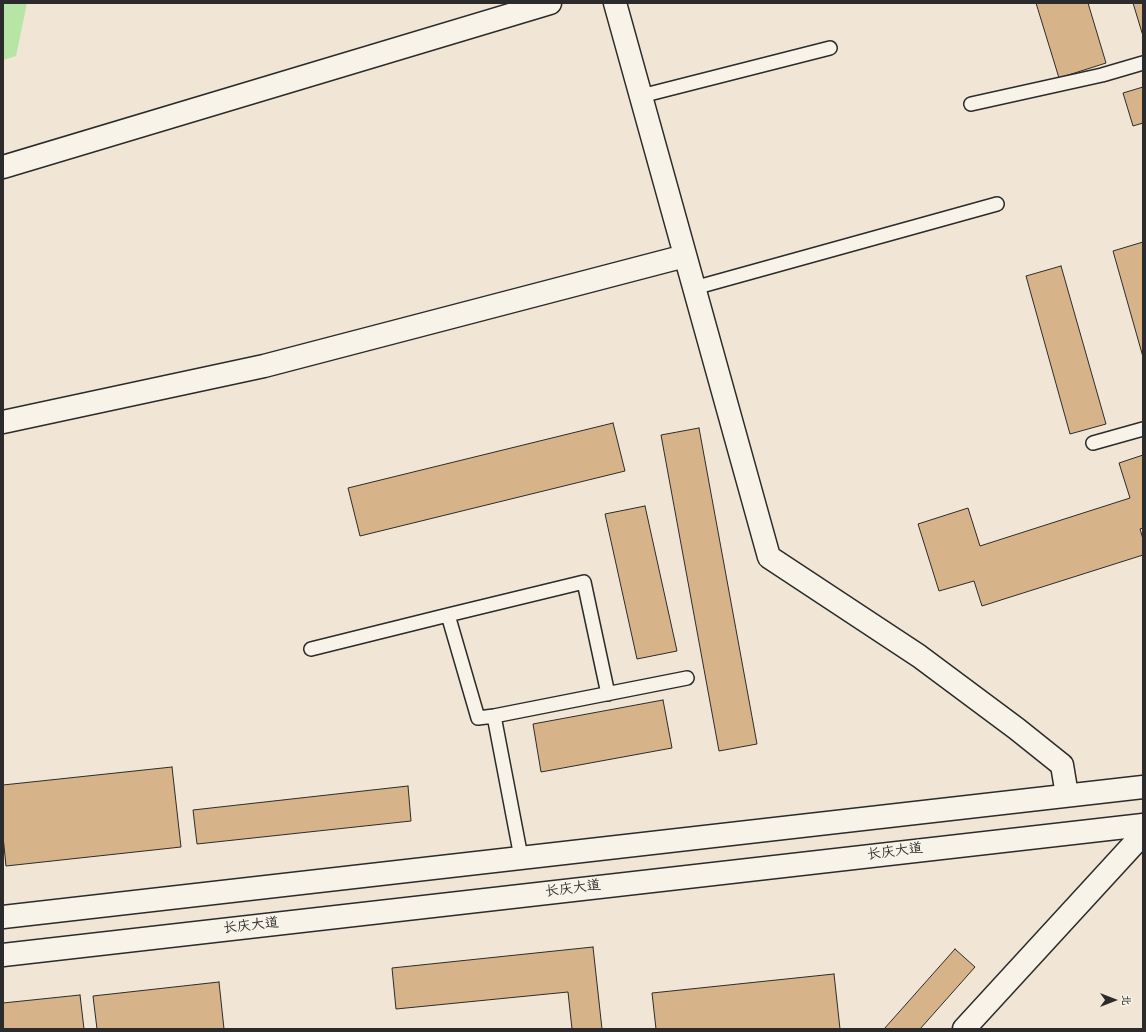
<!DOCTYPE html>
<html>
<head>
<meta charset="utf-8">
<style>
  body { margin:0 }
  #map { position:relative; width:1146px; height:1032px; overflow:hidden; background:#f1e6d5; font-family:Kalam,"LXGW WenKai TC",sans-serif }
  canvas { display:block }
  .frame { position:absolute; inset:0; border:4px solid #2b2b2b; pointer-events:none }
  .north { position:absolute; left:1094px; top:980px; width:40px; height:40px; -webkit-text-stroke:3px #f7f3e8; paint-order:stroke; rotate:90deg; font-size:11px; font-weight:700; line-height:16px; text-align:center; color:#2b2b2b }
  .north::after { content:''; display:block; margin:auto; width:14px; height:18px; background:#2b2b2b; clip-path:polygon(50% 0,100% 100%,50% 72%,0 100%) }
</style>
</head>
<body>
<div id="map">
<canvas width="1146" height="1032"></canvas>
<div class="frame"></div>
<div class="north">北</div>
</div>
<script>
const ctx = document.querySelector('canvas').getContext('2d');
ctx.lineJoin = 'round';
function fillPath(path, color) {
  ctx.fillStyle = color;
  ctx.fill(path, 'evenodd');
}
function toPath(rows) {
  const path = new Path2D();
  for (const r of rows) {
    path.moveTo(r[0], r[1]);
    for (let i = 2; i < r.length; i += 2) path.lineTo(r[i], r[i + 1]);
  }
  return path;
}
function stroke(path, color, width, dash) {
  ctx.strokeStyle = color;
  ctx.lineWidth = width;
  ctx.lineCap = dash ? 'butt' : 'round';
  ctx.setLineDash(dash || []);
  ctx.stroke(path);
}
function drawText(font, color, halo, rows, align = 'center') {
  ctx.font = font + ' Kalam,"LXGW WenKai TC",sans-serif';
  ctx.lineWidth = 3;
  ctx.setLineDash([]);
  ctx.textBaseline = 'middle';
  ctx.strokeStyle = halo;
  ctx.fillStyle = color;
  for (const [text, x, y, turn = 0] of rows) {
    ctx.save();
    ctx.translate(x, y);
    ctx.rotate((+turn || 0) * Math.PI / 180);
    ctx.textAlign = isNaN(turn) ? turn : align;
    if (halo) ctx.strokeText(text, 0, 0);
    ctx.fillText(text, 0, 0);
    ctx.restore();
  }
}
fillPath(toPath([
  [3,3,27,3,16,56,3,60]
]), '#b6e5a5');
const building = toPath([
  [1036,3,1088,3,1106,63,1059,78,1036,3],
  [1133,3,1143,3,1143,36,1133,3],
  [1143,87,1143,123,1133,126,1123,93,1143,87],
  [1143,242,1143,357,1113,251,1143,242],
  [1061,266,1106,424,1070,434,1026,276,1061,266],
  [613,423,625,471,360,536,348,488,613,423],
  [699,428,757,744,719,751,661,435,699,428],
  [1143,455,1143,528,1140,529,1143,539,1143,555,982,606,974,581,939,591,918,524,968,508,980,546,1130,498,1119,463,1143,455],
  [645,506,677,651,637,659,605,514,645,506],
  [663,700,672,748,541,772,533,724,663,700],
  [172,767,181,847,6,866,3,836,3,785,172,767],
  [408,786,411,821,197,844,193,810,408,786],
  [593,947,602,1029,572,1029,568,992,396,1009,392,968,593,947],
  [955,949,975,967,920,1029,884,1029,955,949],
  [834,974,840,1029,656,1029,652,993,834,974],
  [219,982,224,1029,97,1029,93,996,219,982],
  [80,995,84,1029,3,1029,3,1003,80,995]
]);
fillPath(building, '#d7b389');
stroke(building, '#2b2b2b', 1);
const lane = toPath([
  [641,96,830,48],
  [971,104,1102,75,1143,63],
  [694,288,997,204],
  [1093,443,1143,429],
  [448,615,584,582,608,694],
  [311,649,448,615,478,718,494,716,687,678],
  [494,716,521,857]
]);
const street = toPath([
  [615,3,769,557,919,656,1017,729,1062,765,1067,795],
  [3,167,550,3],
  [3,422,264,366,685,256],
  [964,1029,1143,834]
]);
const secondary = toPath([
  [3,917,1143,787],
  [3,955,1143,825]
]);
stroke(lane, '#2b2b2b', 16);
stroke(street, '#2b2b2b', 25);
stroke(secondary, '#2b2b2b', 25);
stroke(lane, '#f7f3e8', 13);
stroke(street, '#f7f3e8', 22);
stroke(secondary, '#f7f3e8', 22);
drawText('14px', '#2b2b2b', '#f7f3e8', [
  ["长庆大道",895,853,-7],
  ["长庆大道",573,890,-7],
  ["长庆大道",251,927,-6]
]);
</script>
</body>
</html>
